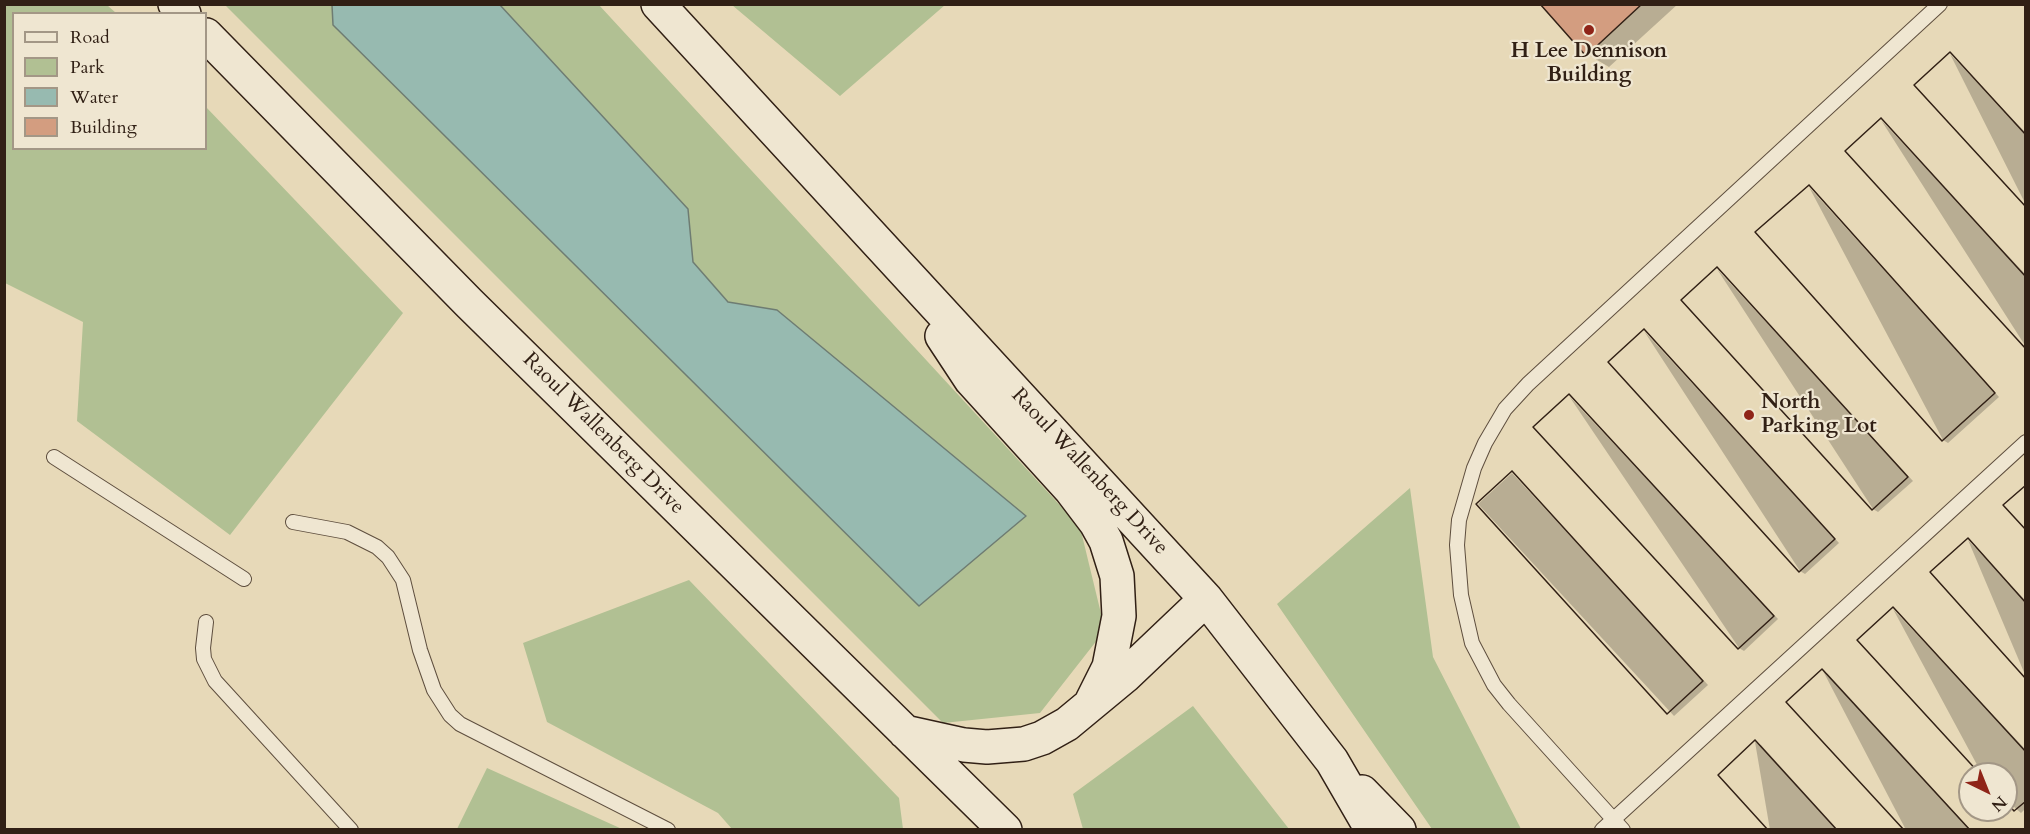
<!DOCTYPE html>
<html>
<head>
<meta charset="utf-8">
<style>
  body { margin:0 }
  #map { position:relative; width:2030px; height:834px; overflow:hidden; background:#e7d9b8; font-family:Cardo,serif }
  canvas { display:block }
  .frame { position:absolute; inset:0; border:6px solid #312015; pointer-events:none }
  .legend { position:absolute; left:12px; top:12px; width:195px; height:138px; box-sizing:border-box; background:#efe6d1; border:2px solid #a39786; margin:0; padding:8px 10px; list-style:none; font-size:18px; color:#312015 }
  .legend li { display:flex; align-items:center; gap:12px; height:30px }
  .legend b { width:30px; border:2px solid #a39786 }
  .north { position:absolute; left:1958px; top:762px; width:60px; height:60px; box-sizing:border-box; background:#efe6d1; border:2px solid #a39786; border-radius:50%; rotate:137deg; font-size:16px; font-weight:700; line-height:24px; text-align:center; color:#312015 }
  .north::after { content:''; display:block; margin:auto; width:21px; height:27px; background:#8f2418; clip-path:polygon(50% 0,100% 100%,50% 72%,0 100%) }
</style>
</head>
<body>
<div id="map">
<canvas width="2030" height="834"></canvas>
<div class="frame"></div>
<ul class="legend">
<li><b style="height:8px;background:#efe6d1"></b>Road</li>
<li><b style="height:16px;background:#b1c093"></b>Park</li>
<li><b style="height:16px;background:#97bab0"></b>Water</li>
<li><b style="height:16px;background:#d39d80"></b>Building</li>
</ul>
<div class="north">N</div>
</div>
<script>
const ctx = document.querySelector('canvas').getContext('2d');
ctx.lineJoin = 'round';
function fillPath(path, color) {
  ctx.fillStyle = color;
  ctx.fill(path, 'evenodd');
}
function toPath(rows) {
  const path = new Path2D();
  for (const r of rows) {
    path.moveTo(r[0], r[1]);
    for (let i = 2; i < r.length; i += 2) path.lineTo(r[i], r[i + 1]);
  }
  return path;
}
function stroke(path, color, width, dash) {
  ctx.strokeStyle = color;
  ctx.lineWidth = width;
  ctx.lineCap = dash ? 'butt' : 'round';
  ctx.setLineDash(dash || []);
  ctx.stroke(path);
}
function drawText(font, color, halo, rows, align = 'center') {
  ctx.font = font + ' Cardo,serif';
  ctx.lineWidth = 4.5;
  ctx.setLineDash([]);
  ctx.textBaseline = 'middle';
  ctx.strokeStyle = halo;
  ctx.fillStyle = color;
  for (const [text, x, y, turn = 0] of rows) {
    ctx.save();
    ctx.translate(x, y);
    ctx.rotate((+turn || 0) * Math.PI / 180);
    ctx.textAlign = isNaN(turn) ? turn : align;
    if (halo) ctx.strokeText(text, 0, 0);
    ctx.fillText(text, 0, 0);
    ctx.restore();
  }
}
fillPath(toPath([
  [4,5,107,5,116,13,14,14,14,148,206,148,206,107,403,313,230,535,77,421,83,322,5,283],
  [225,5,332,5,333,25,919,606,1025,516,777,310,728,302,693,262,688,209,500,5,599,5,1080,527,1105,630,1040,713,943,723],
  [732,5,945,5,840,96],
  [1410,488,1433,657,1521,829,1432,829,1277,604],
  [689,580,899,798,903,829,732,829,718,813,547,722,523,643],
  [1193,706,1289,829,1083,829,1073,794],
  [487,768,622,829,457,829]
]), '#b1c093');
const water = toPath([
  [332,5,500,5,688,209,693,262,728,302,777,310,1026,516,919,606,333,25,332,5]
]);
fillPath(water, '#97bab0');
stroke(water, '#6e7c72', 1.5);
fillPath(toPath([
  [1542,4,1678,4,1609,67,1587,54],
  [1950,54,2026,133,2026,205],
  [1881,120,2026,275,2026,347],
  [1809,187,1999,397,1948,443,1943,440],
  [1717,269,1913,481,1878,512,1873,509],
  [1644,331,1839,543,1805,574,1800,571],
  [1569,396,1778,619,1744,651,1739,648],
  [1512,473,1708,685,1674,716,1478,504],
  [1968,540,2026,601,2026,677],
  [1893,609,2026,750,2026,808,2021,813,2006,800,2006,774,1982,774],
  [1823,671,1828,674,1971,830,1906,830],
  [1755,742,1761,745,1838,830,1770,830]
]), '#0003');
const building = toPath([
  [1540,4,1642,4,1586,56,1540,4],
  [1950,52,2026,135,2026,207,1914,85,1950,52],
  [1950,52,2026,135,2026,207,1914,85,1950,52],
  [1881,118,2026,277,2026,349,1845,151,1881,118],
  [1881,118,2026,277,2026,349,1845,151,1881,118],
  [1809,185,1995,393,1942,441,1755,232,1809,185],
  [1809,185,1995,393,1942,441,1755,232,1809,185],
  [1717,267,1908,477,1872,510,1681,300,1717,267],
  [1717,267,1908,477,1872,510,1681,300,1717,267],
  [1644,329,1835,539,1799,572,1608,362,1644,329],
  [1644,329,1835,539,1799,572,1608,362,1644,329],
  [1569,394,1774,616,1738,649,1533,427,1569,394],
  [1569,394,1774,616,1738,649,1533,427,1569,394],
  [1512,471,1703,681,1667,714,1476,504,1512,471],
  [1512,471,1703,681,1667,714,1476,504,1512,471],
  [2026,485,2026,530,2003,505,2026,485],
  [2026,485,2026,530,2003,505,2026,485],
  [1968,538,2026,603,2026,679,1930,572,1968,538],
  [1968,538,2026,603,2026,679,1930,572,1968,538],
  [1893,607,2026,752,2026,801,2014,811,2006,802,2006,774,1980,774,1857,640,1893,607],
  [1893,607,2026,752,2026,801,2014,811,2006,802,2006,774,1980,774,1857,640,1893,607],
  [1822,669,1970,830,1904,830,1786,702,1822,669],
  [1822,669,1970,830,1904,830,1786,702,1822,669],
  [1755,740,1837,830,1768,830,1718,775,1755,740],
  [1755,740,1837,830,1768,830,1718,775,1755,740]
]);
fillPath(building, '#d39d80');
stroke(building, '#312015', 1.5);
const lane = toPath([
  [54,457,244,579],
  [293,522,347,532,377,547,388,557,403,580,420,650,434,690,450,715,460,724,668,830],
  [206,622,203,648,204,659,215,681,351,830],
  [1602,830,2026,442],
  [1623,830,1509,704,1494,685,1472,643,1461,595,1457,545,1459,520,1474,468,1485,443,1505,409,1528,384,1940,4]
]);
const secondary = toPath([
  [175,4,184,14],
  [658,4,1206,599,1332,761,1372,830],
  [206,35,469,303,1005,830],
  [942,336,971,380,1071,490,1096,523,1106,541,1117,576,1119,616,1109,667,1092,701],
  [905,732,964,745,987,747,1024,744,1042,738,1067,724,1125,676,1206,599],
  [1362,792,1399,830]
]);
stroke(lane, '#5e4e3e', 16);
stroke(secondary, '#312015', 36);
stroke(lane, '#efe6d1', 14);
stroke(secondary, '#efe6d1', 33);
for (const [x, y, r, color] of [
  [1589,30,6,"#8f2418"],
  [1749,415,6,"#8f2418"]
]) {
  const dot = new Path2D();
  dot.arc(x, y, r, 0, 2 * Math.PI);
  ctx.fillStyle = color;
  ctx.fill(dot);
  stroke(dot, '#efe6d1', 2);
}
drawText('bold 21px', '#312015', '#efe6d1', [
  ["H Lee Dennison",1589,52],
  ["Building",1589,76],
  ["North",1761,403,"left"],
  ["Parking Lot",1761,427,"left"]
]);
drawText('21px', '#312015', '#efe6d1', [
  ["Raoul Wallenberg Drive",603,434,45],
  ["Raoul Wallenberg Drive",1089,472,47]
]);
</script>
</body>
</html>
